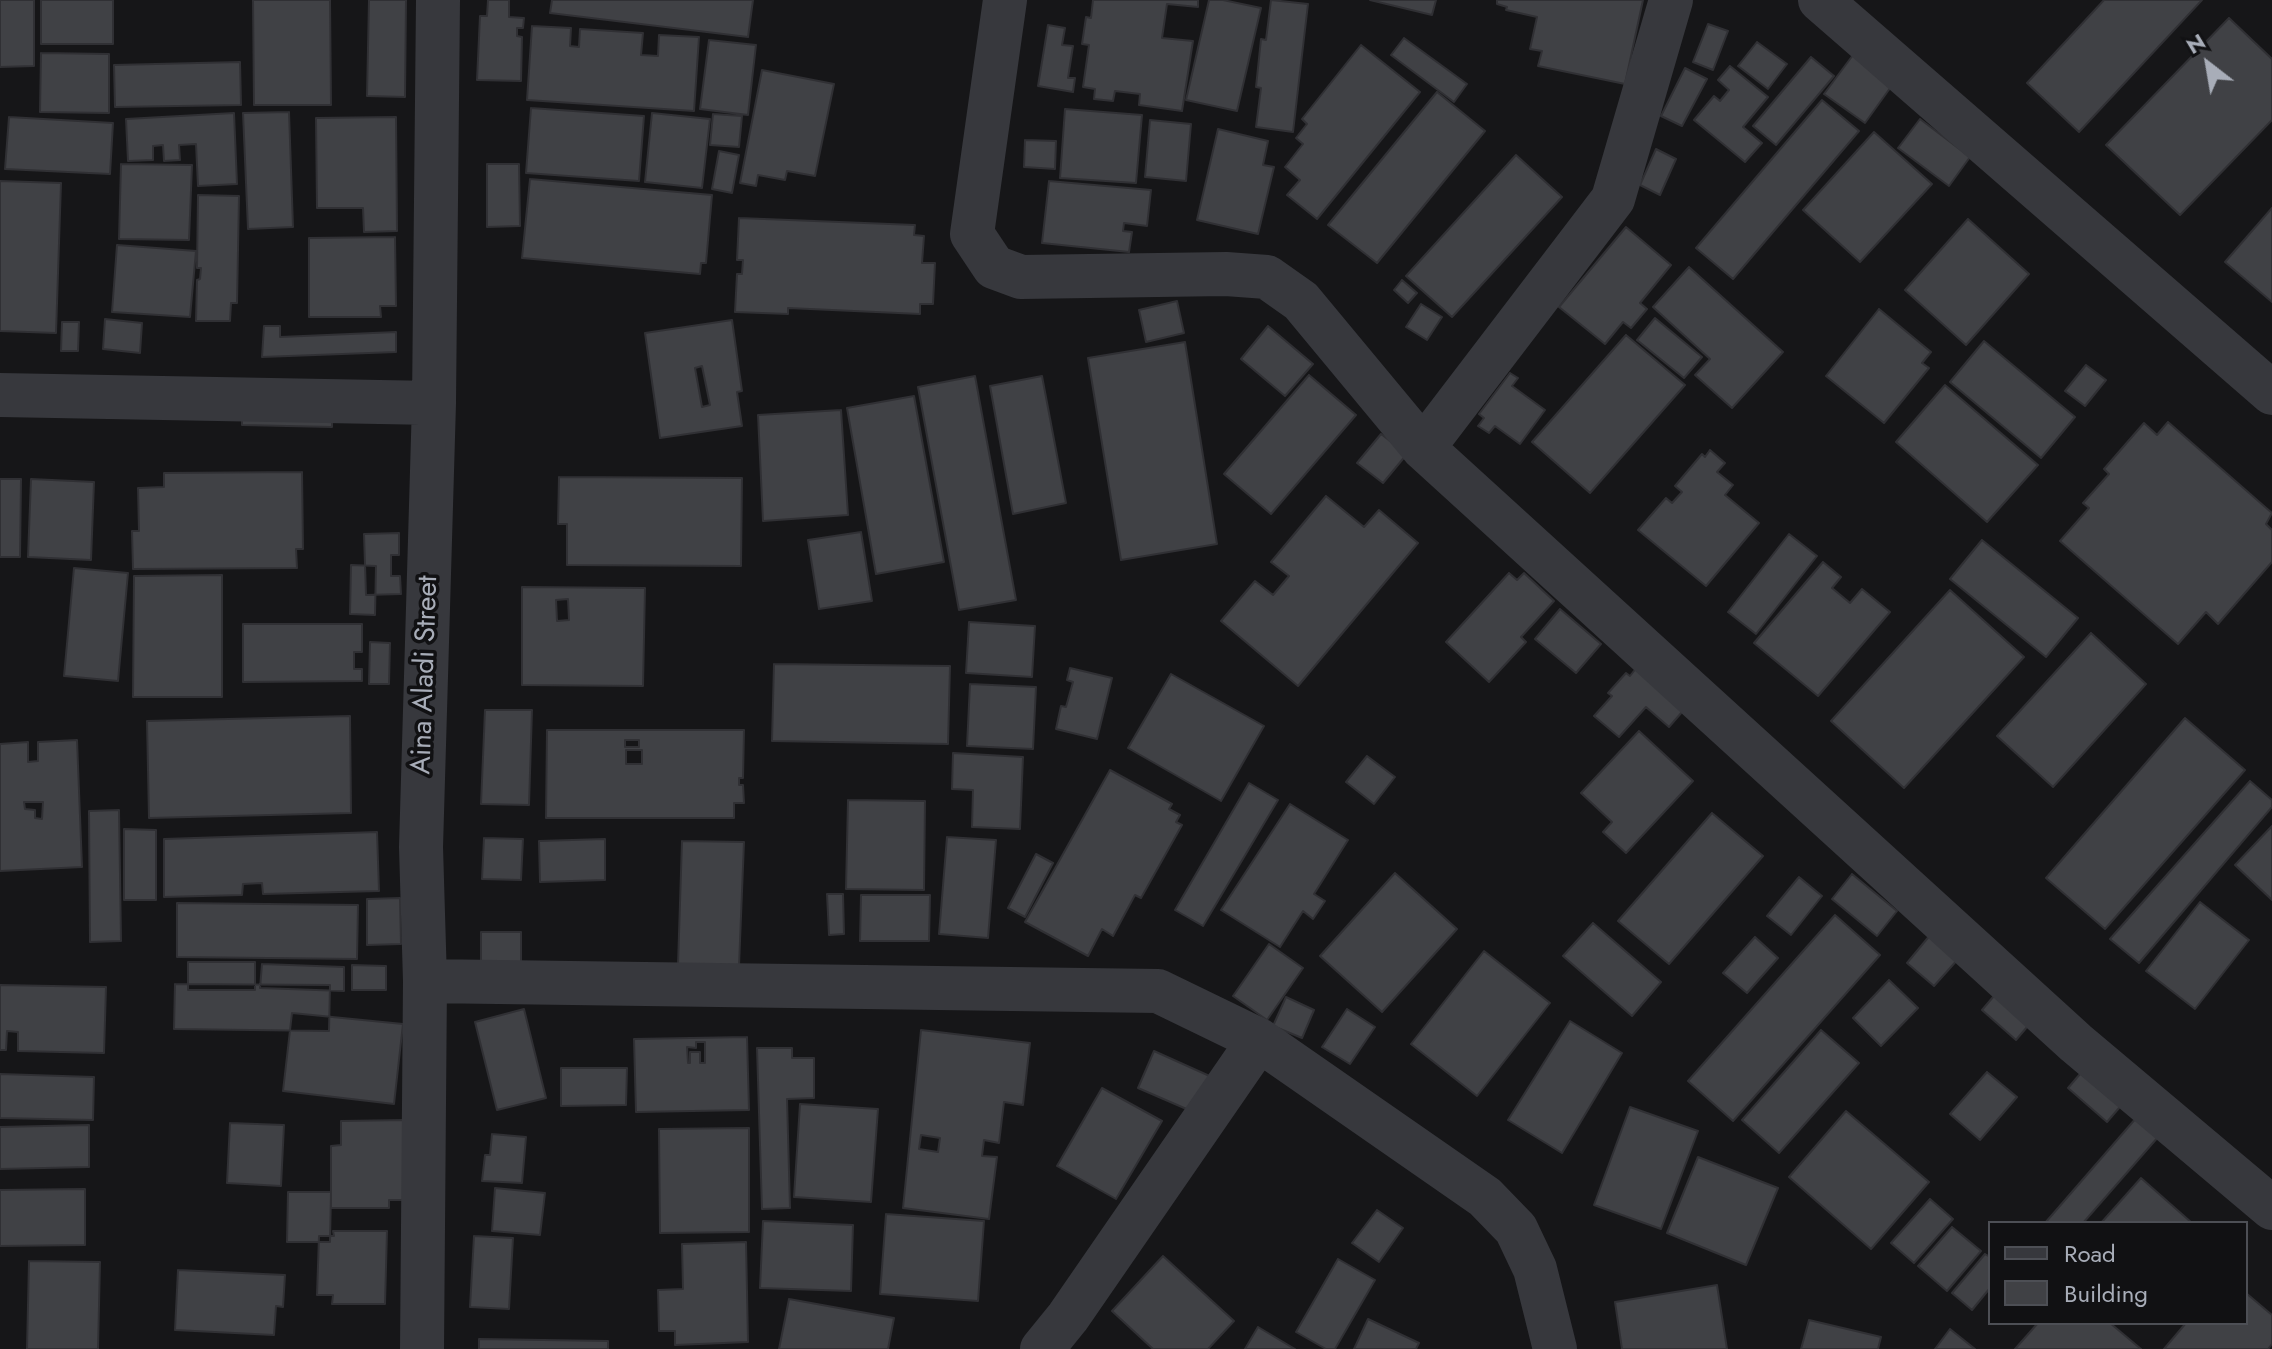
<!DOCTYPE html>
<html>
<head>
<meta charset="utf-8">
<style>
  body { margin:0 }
  #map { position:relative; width:2272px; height:1349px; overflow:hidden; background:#161618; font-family:Jost,sans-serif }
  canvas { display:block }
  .legend { position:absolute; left:1988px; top:1221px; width:260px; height:104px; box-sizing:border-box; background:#111113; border:2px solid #4d4f55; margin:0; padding:10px 14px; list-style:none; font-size:24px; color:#a8adb8 }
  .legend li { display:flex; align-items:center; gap:16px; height:40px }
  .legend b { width:40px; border:2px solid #4d4f55 }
  .north { position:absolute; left:2168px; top:24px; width:80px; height:80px; -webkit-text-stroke:6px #111113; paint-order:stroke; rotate:329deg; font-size:22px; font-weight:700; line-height:32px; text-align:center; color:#a8adb8 }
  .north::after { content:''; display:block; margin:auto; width:28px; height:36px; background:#a8adb8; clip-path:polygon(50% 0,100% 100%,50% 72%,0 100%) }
</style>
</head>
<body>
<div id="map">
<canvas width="2272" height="1349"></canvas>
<ul class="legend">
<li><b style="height:10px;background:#37383d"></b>Road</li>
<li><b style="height:22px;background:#404145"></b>Building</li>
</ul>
<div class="north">N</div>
</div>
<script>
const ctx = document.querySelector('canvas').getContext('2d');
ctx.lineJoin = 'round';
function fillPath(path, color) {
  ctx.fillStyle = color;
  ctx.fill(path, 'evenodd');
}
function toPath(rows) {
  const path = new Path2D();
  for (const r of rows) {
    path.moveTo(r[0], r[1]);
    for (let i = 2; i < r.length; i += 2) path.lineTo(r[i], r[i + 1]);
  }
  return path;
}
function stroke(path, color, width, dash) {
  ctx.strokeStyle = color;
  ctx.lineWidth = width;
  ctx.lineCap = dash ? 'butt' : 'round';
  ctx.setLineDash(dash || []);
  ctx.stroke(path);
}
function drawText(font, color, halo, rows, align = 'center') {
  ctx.font = font + ' Jost,sans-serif';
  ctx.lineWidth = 7;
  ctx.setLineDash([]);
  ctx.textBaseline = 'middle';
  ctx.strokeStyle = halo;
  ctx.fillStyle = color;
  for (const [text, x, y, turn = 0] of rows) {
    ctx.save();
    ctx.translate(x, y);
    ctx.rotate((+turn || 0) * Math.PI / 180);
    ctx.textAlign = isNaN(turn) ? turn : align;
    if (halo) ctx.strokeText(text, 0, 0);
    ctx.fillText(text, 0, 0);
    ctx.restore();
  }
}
const building = toPath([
  [0,0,34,0,34,66,0,67,0,0],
  [41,0,113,0,113,44,41,44,41,0],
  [253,0,330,0,331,105,254,105,253,0],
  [369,0,406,0,405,97,367,96,369,0],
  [488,0,509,0,509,17,524,18,523,28,517,28,517,36,522,37,521,81,477,80,480,16,487,16,488,0],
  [552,0,753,0,748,37,550,13,552,0],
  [1093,0,1198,0,1198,7,1167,4,1162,38,1193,41,1182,111,1139,105,1140,94,1115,91,1113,101,1094,99,1095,89,1083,87,1089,45,1082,44,1086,17,1091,18,1093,0],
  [1209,0,1223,0,1261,8,1237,111,1186,100,1209,0],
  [1271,0,1308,4,1293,132,1256,127,1261,88,1256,87,1261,39,1266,40,1271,0],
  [1370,0,1436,0,1432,15,1370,0],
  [1497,0,1643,0,1625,84,1538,66,1542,51,1530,49,1537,17,1506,10,1507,7,1497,4,1497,0],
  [2104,0,2202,0,2079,132,2027,83,2104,0],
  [2229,18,2272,59,2272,120,2180,215,2106,145,2229,18],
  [1708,24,1728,31,1713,70,1693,62,1708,24],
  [1048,25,1065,28,1062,45,1073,46,1068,78,1075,78,1073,92,1038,86,1048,25],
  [532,26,571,28,570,46,579,47,580,29,643,33,641,55,658,56,659,35,699,37,694,111,527,100,532,26],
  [1404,38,1467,84,1454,102,1391,55,1404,38],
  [709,40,756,45,748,115,700,109,709,40],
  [1757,42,1787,64,1768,89,1738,66,1757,42],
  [1361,45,1420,92,1317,219,1287,195,1300,180,1285,167,1303,144,1296,138,1307,124,1302,119,1361,45],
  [41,53,109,54,109,113,40,112,41,53],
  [1853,55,1893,84,1865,123,1824,94,1853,55],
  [1811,57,1834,76,1776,145,1753,126,1811,57],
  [240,62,241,105,115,107,114,65,240,62],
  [1730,66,1768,97,1743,127,1762,143,1745,162,1694,120,1714,96,1720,101,1729,90,1718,80,1730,66],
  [1685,68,1707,79,1682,126,1661,116,1685,68],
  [762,70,834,84,815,176,787,171,785,180,758,175,756,186,740,183,762,70],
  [1437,92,1485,131,1377,263,1328,225,1437,92],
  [1822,100,1859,131,1733,279,1696,248,1822,100],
  [531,108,644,116,639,181,526,173,531,108],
  [1065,109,1142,115,1136,183,1060,178,1065,109],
  [289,112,293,227,248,229,243,113,289,112],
  [234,113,237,184,198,186,196,144,179,145,180,160,164,161,163,145,153,146,153,160,128,161,126,119,234,113],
  [652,113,710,119,702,188,645,182,652,113],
  [713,114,742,116,739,147,710,145,713,114],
  [9,117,113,123,110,174,5,169,9,117],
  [396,117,397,231,364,232,363,208,317,208,316,118,396,117],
  [1920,119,1970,157,1949,186,1898,148,1920,119],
  [1150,120,1191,124,1186,181,1145,177,1150,120],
  [1218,129,1268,141,1263,165,1274,167,1258,234,1197,220,1218,129],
  [1874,132,1932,184,1860,262,1803,210,1874,132],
  [1025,140,1056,141,1055,169,1024,167,1025,140],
  [1656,149,1676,159,1660,195,1640,185,1656,149],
  [719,151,739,155,732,193,712,189,719,151],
  [1516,155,1562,197,1452,317,1406,276,1516,155],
  [121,164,192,165,189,240,119,239,121,164],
  [487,164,519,164,520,226,487,227,487,164],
  [530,179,712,195,706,263,701,263,700,274,522,258,530,179],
  [0,181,61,183,56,333,0,331,0,181],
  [1049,181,1151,190,1147,226,1124,223,1123,231,1132,232,1129,252,1042,243,1049,181],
  [198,195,239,196,237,303,231,303,230,321,196,321,197,280,200,279,201,268,197,268,198,195],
  [2272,208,2272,302,2225,262,2272,208],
  [739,218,915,225,914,235,924,236,922,263,935,263,933,304,920,304,920,314,788,308,788,314,735,312,737,274,742,274,743,260,737,260,739,218],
  [1968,219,2029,274,1966,345,1905,290,1968,219],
  [1626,227,1671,265,1640,303,1647,309,1631,328,1623,322,1605,344,1559,307,1626,227],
  [395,237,396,306,380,306,381,317,309,317,309,238,395,237],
  [117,245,196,251,190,317,112,312,117,245],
  [1689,267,1783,352,1732,408,1695,375,1710,359,1653,307,1689,267],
  [1402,280,1417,293,1408,303,1394,290,1402,280],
  [1177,301,1184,333,1146,342,1139,310,1177,301],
  [1421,304,1442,317,1427,340,1406,327,1421,304],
  [1879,309,1931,352,1922,363,1929,368,1884,423,1826,376,1879,309],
  [1655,318,1702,357,1684,378,1637,340,1655,318],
  [105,319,142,323,140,353,103,349,105,319],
  [732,320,742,391,737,392,742,426,660,438,645,333,732,320],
  [702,366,710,405,702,407,695,368,702,366],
  [62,322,79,322,78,351,61,351,62,322],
  [264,326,280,326,280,337,396,332,396,352,262,357,264,326],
  [1268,326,1313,364,1285,396,1241,359,1268,326],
  [1626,335,1685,385,1590,493,1532,442,1626,335],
  [1984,341,2075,417,2041,458,1950,382,1984,341],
  [1185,342,1217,544,1121,560,1088,358,1185,342],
  [2086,365,2106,380,2085,406,2065,391,2086,365],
  [1510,373,1518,378,1512,386,1545,410,1520,444,1495,426,1489,433,1478,426,1484,418,1479,414,1510,373],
  [1309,375,1356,415,1271,514,1224,474,1309,375],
  [975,376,1016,600,959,610,918,387,975,376],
  [1042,376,1066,503,1013,514,990,386,1042,376],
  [1945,385,2038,465,1987,522,1896,442,1945,385],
  [914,396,944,562,876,574,847,408,914,396],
  [242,409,332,410,332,427,242,425,242,409],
  [841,410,848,515,763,521,758,415,841,410],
  [2168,422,2272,513,2266,524,2272,530,2272,562,2218,624,2206,612,2178,644,2060,541,2089,508,2083,503,2109,474,2104,469,2144,423,2157,435,2168,422],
  [1381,434,1407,454,1383,483,1357,463,1381,434],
  [1710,450,1725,463,1717,472,1733,485,1725,495,1759,523,1706,586,1638,530,1666,498,1672,503,1682,492,1675,486,1702,454,1705,457,1710,450],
  [302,472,303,549,296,549,297,568,133,569,132,531,139,531,138,488,164,487,164,473,302,472],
  [559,477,742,478,741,566,567,565,567,524,558,524,559,477],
  [0,479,21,479,20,557,0,557,0,479],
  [31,479,94,482,91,560,28,557,31,479],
  [1326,496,1364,527,1379,510,1418,543,1298,686,1221,621,1255,581,1273,595,1289,576,1271,562,1326,496],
  [861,532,872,601,819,609,808,540,861,532],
  [399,533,399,555,391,555,391,576,400,576,401,594,366,595,364,534,399,533],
  [1789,534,1817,556,1756,634,1728,612,1789,534],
  [1982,540,2078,618,2046,657,1950,579,1982,540],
  [1823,562,1841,577,1832,588,1850,603,1862,589,1890,612,1818,696,1754,643,1823,562],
  [351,565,376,566,375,615,350,614,351,565],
  [74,568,128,573,118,681,64,676,74,568],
  [1509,573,1517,580,1524,573,1554,601,1521,637,1526,642,1489,682,1446,642,1509,573],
  [222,575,222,697,133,697,134,576,222,575],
  [522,587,645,588,643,686,522,685,522,587],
  [568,599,569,620,557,621,556,600,568,599],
  [1950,590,2024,657,1904,788,1831,721,1950,590],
  [1560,609,1601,644,1576,673,1535,639,1560,609],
  [969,622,1035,626,1032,677,966,673,969,622],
  [243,624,362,624,362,652,354,652,354,669,362,669,362,681,243,682,243,624],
  [2091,633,2146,684,2053,787,1997,736,2091,633],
  [370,642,390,643,389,684,369,684,370,642],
  [1641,662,1689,704,1669,727,1646,707,1619,737,1594,716,1612,696,1608,693,1626,673,1630,676,1641,662],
  [774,664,950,666,948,744,772,741,774,664],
  [1070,668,1112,678,1097,739,1056,729,1061,706,1066,707,1073,682,1067,680,1070,668],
  [1171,674,1264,726,1221,801,1128,748,1171,674],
  [970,684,1036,687,1033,749,967,746,970,684],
  [485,710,532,710,529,805,481,804,485,710],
  [350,716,351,813,149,818,147,721,350,716],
  [2185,718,2245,770,2105,929,2046,878,2185,718],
  [547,730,744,730,743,778,739,778,739,785,743,785,744,803,734,803,734,818,546,818,547,730],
  [625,740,639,740,639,747,625,747,625,740],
  [626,750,642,750,642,764,626,764,626,750],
  [1639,731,1693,781,1626,853,1603,832,1612,822,1581,793,1639,731],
  [77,740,82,867,0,871,0,744,28,742,28,762,38,761,38,742,77,740],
  [24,802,43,802,42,819,35,818,35,810,25,809,24,802],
  [953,753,1023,757,1020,829,972,827,973,790,952,789,953,753],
  [1367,756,1395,777,1374,804,1346,782,1367,756],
  [1110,770,1172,804,1169,809,1180,815,1176,822,1182,825,1141,898,1135,895,1113,936,1102,929,1088,956,1025,922,1110,770],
  [2250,781,2272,800,2272,807,2139,963,2110,939,2250,781],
  [1249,783,1278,800,1203,926,1175,910,1249,783],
  [848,800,925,801,924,890,846,889,848,800],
  [1290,804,1348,840,1314,894,1325,901,1313,919,1303,911,1280,947,1221,910,1290,804],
  [119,810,121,941,90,942,89,811,119,810],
  [1712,813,1763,856,1669,964,1618,921,1712,813],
  [2272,826,2272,900,2235,865,2272,826],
  [124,829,156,830,156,900,124,900,124,829],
  [377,832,379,891,263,894,262,883,243,884,242,895,164,897,164,839,377,832],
  [947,837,996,840,988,938,939,934,947,837],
  [484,838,523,839,521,880,482,879,484,838],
  [605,839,605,880,540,882,539,841,605,839],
  [682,841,744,842,739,966,678,965,682,841],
  [1036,854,1053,863,1025,917,1008,908,1036,854],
  [1395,873,1457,929,1382,1012,1320,956,1395,873],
  [1852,874,1897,911,1877,936,1832,899,1852,874],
  [1799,877,1822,896,1791,935,1767,916,1799,877],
  [827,894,843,894,844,934,829,935,827,894],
  [861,895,930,895,929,941,860,941,861,895],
  [400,898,401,944,367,945,367,899,400,898],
  [2200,902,2249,940,2195,1009,2146,971,2200,902],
  [177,903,358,905,357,959,177,957,177,903],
  [1835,915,1880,955,1733,1121,1688,1081,1835,915],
  [1593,923,1661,982,1632,1016,1563,956,1593,923],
  [481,932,521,932,521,965,481,965,481,932],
  [1931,934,1959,958,1934,986,1907,963,1931,934],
  [1755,937,1778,958,1747,993,1723,973,1755,937],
  [1269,944,1303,968,1267,1020,1233,996,1269,944],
  [1484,951,1550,1003,1477,1096,1411,1044,1484,951],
  [188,962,255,962,255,990,188,990,188,962],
  [262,964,344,967,344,991,260,988,262,964],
  [352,965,386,966,386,990,352,990,352,965],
  [1889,980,1918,1008,1881,1046,1853,1018,1889,980],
  [175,984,330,985,329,1031,174,1029,175,984],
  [0,985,106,987,104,1053,18,1051,18,1032,7,1031,6,1050,0,1050,0,985],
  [1999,990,2033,1020,2016,1040,1982,1010,1999,990],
  [1286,997,1314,1010,1302,1038,1273,1026,1286,997],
  [524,1009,546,1098,497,1110,475,1022,524,1009],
  [1347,1009,1375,1027,1350,1064,1322,1047,1347,1009],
  [292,1013,403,1024,394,1104,283,1091,292,1013],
  [1570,1021,1622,1053,1562,1153,1508,1120,1570,1021],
  [921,1030,1030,1043,1023,1105,1004,1102,999,1143,984,1140,982,1156,997,1157,989,1219,903,1208,921,1030],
  [921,1135,940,1138,938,1152,919,1149,921,1135],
  [1821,1030,1859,1063,1779,1153,1742,1120,1821,1030],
  [747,1037,749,1110,636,1112,634,1039,747,1037],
  [696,1042,705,1042,705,1063,700,1063,700,1052,690,1052,690,1063,688,1063,687,1047,696,1048,696,1042],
  [757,1048,792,1048,792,1058,814,1058,814,1098,787,1099,790,1208,762,1209,757,1048],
  [1154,1051,1214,1078,1198,1114,1138,1088,1154,1051],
  [2086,1067,2125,1101,2107,1122,2068,1088,2086,1067],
  [561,1068,627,1068,626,1105,561,1106,561,1068],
  [1987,1072,2017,1097,1980,1140,1950,1114,1987,1072],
  [0,1074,94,1077,93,1120,0,1118,0,1074],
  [1102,1088,1162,1121,1116,1199,1057,1166,1102,1088],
  [800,1104,878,1109,871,1202,794,1197,800,1104],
  [1630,1107,1698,1131,1661,1229,1594,1205,1630,1107],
  [1846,1111,1929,1182,1871,1249,1789,1177,1846,1111],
  [2137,1117,2159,1136,2083,1223,2045,1223,2137,1117],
  [406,1120,406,1200,389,1200,389,1208,331,1208,331,1146,341,1145,341,1121,406,1120],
  [230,1123,284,1125,281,1186,227,1183,230,1123],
  [89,1125,89,1167,0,1169,0,1127,89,1125],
  [749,1128,749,1232,660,1233,659,1129,749,1128],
  [492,1134,526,1137,522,1183,482,1181,485,1155,490,1155,492,1134],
  [1698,1157,1778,1188,1746,1265,1667,1233,1698,1157],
  [2141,1178,2192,1223,2101,1223,2141,1178],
  [495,1188,545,1193,540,1235,492,1231,495,1188],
  [85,1189,85,1245,0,1246,0,1190,85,1189],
  [288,1192,331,1192,330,1242,287,1242,288,1192],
  [1930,1199,1953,1219,1914,1263,1891,1243,1930,1199],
  [1377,1210,1403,1228,1379,1262,1352,1243,1377,1210],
  [886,1214,984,1221,978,1301,880,1294,886,1214],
  [763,1221,853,1225,851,1291,760,1288,763,1221],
  [1952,1227,1981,1251,1947,1291,1918,1266,1952,1227],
  [333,1231,387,1231,385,1304,332,1304,333,1295,317,1295,319,1236,334,1236,333,1231],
  [474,1236,513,1238,509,1309,470,1307,474,1236],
  [746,1242,748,1342,675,1345,675,1331,659,1331,658,1290,683,1289,682,1244,746,1242],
  [1985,1254,1990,1257,1990,1288,1972,1310,1952,1293,1985,1254],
  [1163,1256,1234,1321,1208,1349,1153,1349,1112,1311,1163,1256],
  [1338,1259,1375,1280,1335,1349,1326,1349,1296,1332,1338,1259],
  [29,1261,100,1262,98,1349,27,1349,29,1261],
  [178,1270,285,1275,283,1307,276,1306,274,1335,175,1330,178,1270],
  [1717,1285,1727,1349,1622,1349,1615,1302,1717,1285],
  [2246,1293,2272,1315,2272,1344,2268,1349,2164,1349,2186,1323,2246,1323,2246,1293],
  [789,1299,894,1318,888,1349,779,1349,789,1299],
  [1368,1319,1419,1343,1416,1349,1354,1349,1368,1319],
  [1809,1320,1881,1337,1878,1349,1801,1349,1809,1320],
  [2038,1323,2110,1323,2141,1349,2015,1349,2038,1323],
  [1258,1327,1295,1349,1245,1349,1258,1327],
  [1950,1329,1975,1349,1935,1349,1950,1329],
  [479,1339,608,1341,608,1349,479,1349,479,1339]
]);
fillPath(building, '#404145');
stroke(building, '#303034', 2);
stroke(toPath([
  [1005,0,972,234,994,267,1021,277,1226,274,1267,277,1301,301,1423,448,2076,1043,2272,1208],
  [1820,0,2272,393],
  [0,395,434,403],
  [1423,448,1613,199,1671,0],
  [425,981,1158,991,1259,1040,1485,1197,1516,1229,1535,1269,1555,1349],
  [422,1349,425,981,421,847,434,403,438,0],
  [1042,1349,1068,1317,1259,1040]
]), '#37383d', 44);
drawText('28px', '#a8adb8', '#111113', [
  ["Aina Aladi Street",426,675,-88]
]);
</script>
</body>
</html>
